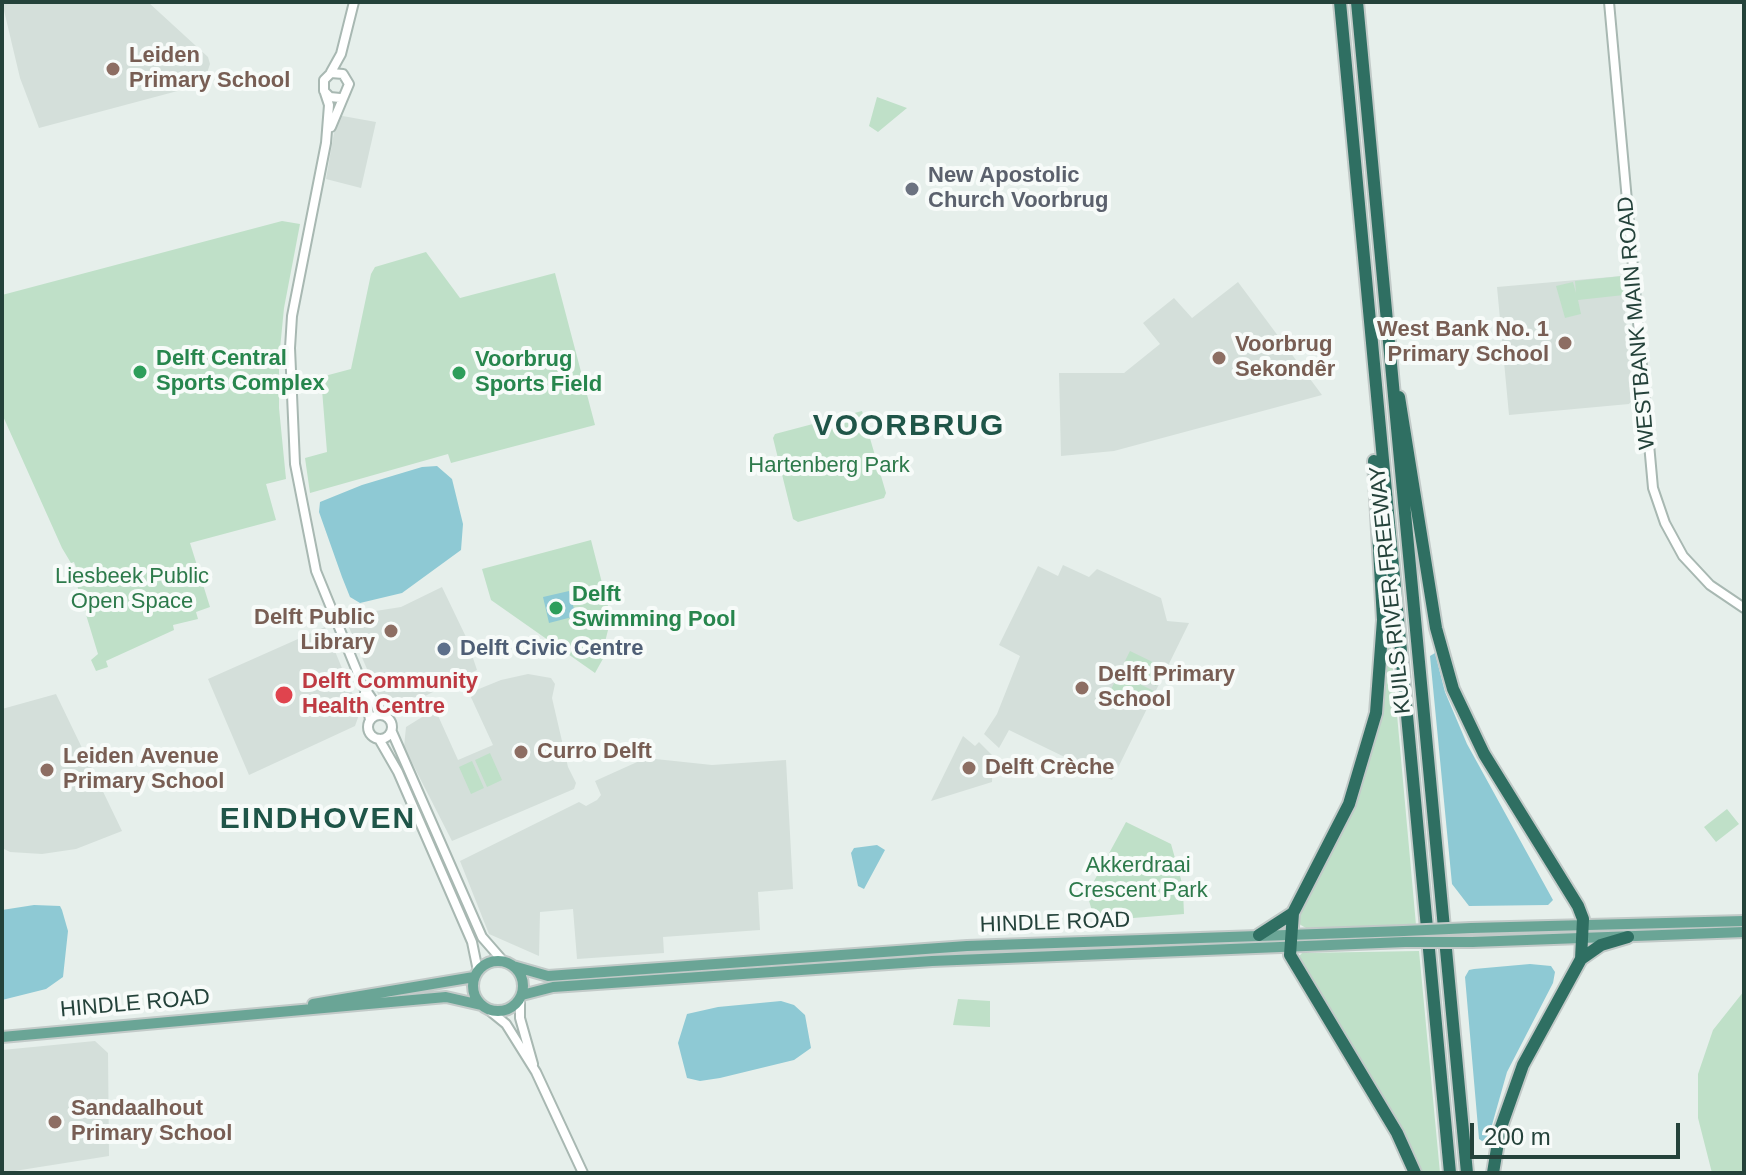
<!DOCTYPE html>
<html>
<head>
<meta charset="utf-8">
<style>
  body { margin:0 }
  #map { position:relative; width:1746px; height:1175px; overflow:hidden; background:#e6efeb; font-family:Helvetica,sans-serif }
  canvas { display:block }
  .frame { position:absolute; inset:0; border:4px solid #24423a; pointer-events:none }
  .scale { position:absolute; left:1470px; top:1123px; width:210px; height:36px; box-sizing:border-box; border:4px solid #24423a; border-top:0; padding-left:10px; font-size:24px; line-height:28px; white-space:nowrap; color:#24423a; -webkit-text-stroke:6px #f7fbf9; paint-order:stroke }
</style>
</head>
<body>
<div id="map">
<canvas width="1746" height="1175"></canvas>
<div class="frame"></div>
<div class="scale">200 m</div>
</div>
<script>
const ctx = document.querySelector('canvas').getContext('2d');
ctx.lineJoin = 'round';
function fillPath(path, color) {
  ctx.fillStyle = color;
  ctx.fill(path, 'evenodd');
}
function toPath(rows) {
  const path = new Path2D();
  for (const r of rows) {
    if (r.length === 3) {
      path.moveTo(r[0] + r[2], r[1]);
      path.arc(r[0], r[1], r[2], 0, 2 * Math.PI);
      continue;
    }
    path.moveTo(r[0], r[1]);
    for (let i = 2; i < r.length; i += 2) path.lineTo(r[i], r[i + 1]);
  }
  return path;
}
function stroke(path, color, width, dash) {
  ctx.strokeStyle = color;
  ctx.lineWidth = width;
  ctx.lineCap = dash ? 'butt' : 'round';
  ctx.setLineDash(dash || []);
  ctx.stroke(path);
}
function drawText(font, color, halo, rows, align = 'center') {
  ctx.font = font + ' Helvetica,sans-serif';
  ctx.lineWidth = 8;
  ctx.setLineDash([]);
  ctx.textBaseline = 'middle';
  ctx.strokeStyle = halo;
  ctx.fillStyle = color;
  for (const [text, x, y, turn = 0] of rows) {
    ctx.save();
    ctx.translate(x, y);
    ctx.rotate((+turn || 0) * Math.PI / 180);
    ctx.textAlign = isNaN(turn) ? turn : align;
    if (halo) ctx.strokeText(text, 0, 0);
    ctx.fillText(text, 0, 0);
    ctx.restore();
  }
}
fillPath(toPath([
  [2,2,148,2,208,57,210,64,204,82,192,78,185,89,39,128,20,78],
  [337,115,376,122,361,188,326,179],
  [1622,276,1633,399,1629,404,1509,415,1497,287],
  [1238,282,1322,395,1114,451,1061,456,1059,373,1124,373,1160,344,1143,323,1174,298,1192,318],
  [1063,565,1089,577,1097,569,1161,598,1167,621,1189,623,1112,780,1009,730,999,748,984,734,997,714,1020,656,999,645,1038,566,1058,576],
  [442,587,466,637,477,670,399,709,380,699,344,616,401,607],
  [325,627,360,712,355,726,249,775,208,679],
  [528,674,551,678,555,684,552,698,568,767,576,783,574,789,452,841,404,747,406,727,435,709,458,760,493,745,469,693,501,680],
  [56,694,122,831,76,849,42,854,10,852,2,848,2,709],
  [963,736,975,746,979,742,993,756,992,782,931,801],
  [646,758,712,765,786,760,793,889,758,892,760,930,663,937,664,953,577,959,573,909,540,912,539,956,489,934,460,861,579,802,586,806,597,800,601,795,595,781],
  [95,1041,108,1053,109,1156,2,1173,2,1050]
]), '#d4dfda');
fillPath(toPath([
  [877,97,907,108,878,132,869,126],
  [282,221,300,224,284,308,279,359,279,408,286,479,266,484,276,520,190,543,210,607,196,612,198,619,173,625,174,630,106,661,108,667,96,671,91,660,98,654,73,572,77,570,74,562,71,563,62,548,2,414,2,295],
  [426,252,460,298,555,273,595,425,451,463,448,454,310,493,305,458,327,452,321,377,351,369,371,274,375,267],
  [1622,276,1624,295,1578,300,1581,314,1565,318,1556,286,1573,282,1576,293,1575,281],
  [862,411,886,493,884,498,798,522,793,519,773,438,775,434],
  [591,540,611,618,604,646,609,648,595,673,491,600,482,569],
  [1390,637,1416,925,1306,928,1299,924,1298,915,1333,851,1372,751,1384,693,1387,638],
  [1130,651,1165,668,1156,686,1121,669],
  [1119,674,1154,691,1145,708,1110,691],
  [490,753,502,780,487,787,475,760],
  [472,761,484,788,471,794,459,767],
  [1727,809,1739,824,1716,842,1704,827],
  [1126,822,1171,844,1182,883,1175,885,1176,892,1183,891,1184,914,1095,921,1087,894],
  [1419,951,1440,1173,1421,1173,1392,1112,1297,958,1302,953],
  [1744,991,1744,1173,1712,1173,1698,1118,1698,1074,1713,1030],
  [958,999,990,1001,990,1027,953,1025]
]), '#bfe0c8');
fillPath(toPath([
  [437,466,452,479,463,524,461,550,402,593,360,603,350,597,342,577,319,512,320,502,362,485,422,467],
  [569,591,576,616,549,623,543,597],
  [1435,653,1445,692,1467,744,1553,900,1548,905,1469,906,1452,884,1430,656],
  [877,845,885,850,864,889,858,886,851,853,854,848],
  [34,905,60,906,62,910,68,931,63,977,46,989,2,1000,2,910],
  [1530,964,1551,966,1555,972,1553,983,1507,1072,1488,1139,1482,1141,1479,1139,1465,977,1469,970,1474,969],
  [781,1001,794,1005,805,1015,811,1048,794,1060,720,1078,700,1081,687,1078,678,1043,687,1014,718,1007]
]), '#8ec9d4');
const minor = toPath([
  [1609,2,1653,488,1665,523,1683,556,1710,585,1744,608],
  [331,72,341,54,354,2],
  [325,93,329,105,326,143,292,316,290,348,295,464,316,571,363,686,383,715],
  [331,127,349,84,343,74,331,73,324,80,324,91,330,97,340,98],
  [365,693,370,720],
  [380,727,12],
  [392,732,482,937,503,961],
  [379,739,398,772,472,942,478,971],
  [520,998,520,1018,533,1064],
  [490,1011,506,1024,536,1072,583,1173]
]);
const major = toPath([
  [1471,928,1744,921],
  [1472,942,1744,932],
  [498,986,25],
  [513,966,548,976,967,946,1404,931],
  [522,995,553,987,932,961,1405,942],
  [313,1004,474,977],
  [2,1037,446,997,481,1005]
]);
const highway = toPath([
  [1340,2,1450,1173],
  [1357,2,1467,1173],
  [1399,397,1436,628,1453,689,1484,754,1578,906,1583,919,1581,959,1523,1065,1500,1130,1493,1173],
  [1374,461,1383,620,1376,713,1349,804,1293,913,1290,955,1397,1133,1415,1173],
  [1259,935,1293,913],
  [1581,959,1601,945,1628,937]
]);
stroke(minor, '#a8b8b2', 12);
stroke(major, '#c2cac8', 14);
stroke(highway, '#c2cac8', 16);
stroke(minor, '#fff', 8);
stroke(major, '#6aa596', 10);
stroke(highway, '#2f6f62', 12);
const majorBridge = toPath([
  [1404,931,1471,928],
  [1405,942,1472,942]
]);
stroke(majorBridge, '#c2cac8', 14, []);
stroke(majorBridge, '#6aa596', 10);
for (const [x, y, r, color] of [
  [113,69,8,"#8d6e63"],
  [912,189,8,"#6b7280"],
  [1565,343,8,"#8d6e63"],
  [1219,358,8,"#8d6e63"],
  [140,372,8,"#2e9e5b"],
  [459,373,8,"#2e9e5b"],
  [556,608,8,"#2e9e5b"],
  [391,631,8,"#8d6e63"],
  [444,649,8,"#5c6f8a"],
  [1082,688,8,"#8d6e63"],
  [284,695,10,"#e0444e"],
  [521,752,8,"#8d6e63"],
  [969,768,8,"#8d6e63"],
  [47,770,8,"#8d6e63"],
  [55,1122,8,"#8d6e63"]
]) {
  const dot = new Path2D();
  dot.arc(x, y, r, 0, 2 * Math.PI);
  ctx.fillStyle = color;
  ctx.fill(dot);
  stroke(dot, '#f7fbf9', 3);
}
drawText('bold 22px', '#785e54', '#f7fbf9', [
  ["Leiden",129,56],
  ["Primary School",129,81],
  ["West Bank No. 1",1549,330,"right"],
  ["Primary School",1549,355,"right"],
  ["Voorbrug",1235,345],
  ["Sekondêr",1235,370],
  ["Delft Public",375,618,"right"],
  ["Library",375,643,"right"],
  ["Delft Primary",1098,675],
  ["School",1098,700],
  ["Curro Delft",537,752],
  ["Leiden Avenue",63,757],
  ["Primary School",63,782],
  ["Delft Crèche",985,768],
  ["Sandaalhout",71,1109],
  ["Primary School",71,1134]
], 'left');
drawText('bold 22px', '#5b616d', '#f7fbf9', [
  ["New Apostolic",928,176],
  ["Church Voorbrug",928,201]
], 'left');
drawText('22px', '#24423a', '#f7fbf9', [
  ["WESTBANK MAIN ROAD",1637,323,-95],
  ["KUILS RIVER FREEWAY",1391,590,-96],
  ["HINDLE ROAD",1055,923,-2],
  ["HINDLE ROAD",135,1004,-5]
]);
drawText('bold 22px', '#27864d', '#f7fbf9', [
  ["Delft Central",156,359],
  ["Sports Complex",156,384],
  ["Voorbrug",475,360],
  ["Sports Field",475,385],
  ["Delft",572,595],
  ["Swimming Pool",572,620]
], 'left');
drawText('22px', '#2d7a4b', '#f7fbf9', [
  ["Hartenberg Park",829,466],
  ["Liesbeek Public",132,577],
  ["Open Space",132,602],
  ["Akkerdraai",1138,866],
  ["Crescent Park",1138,891]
]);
drawText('bold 22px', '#4e5e75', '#f7fbf9', [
  ["Delft Civic Centre",460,649]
], 'left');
drawText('bold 22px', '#be3a42', '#f7fbf9', [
  ["Delft Community",302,682],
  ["Health Centre",302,707]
], 'left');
ctx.letterSpacing = '2px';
drawText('bold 30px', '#1f5548', '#f7fbf9', [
  ["VOORBRUG",909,427],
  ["EINDHOVEN",318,820]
]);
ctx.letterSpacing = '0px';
</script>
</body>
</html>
